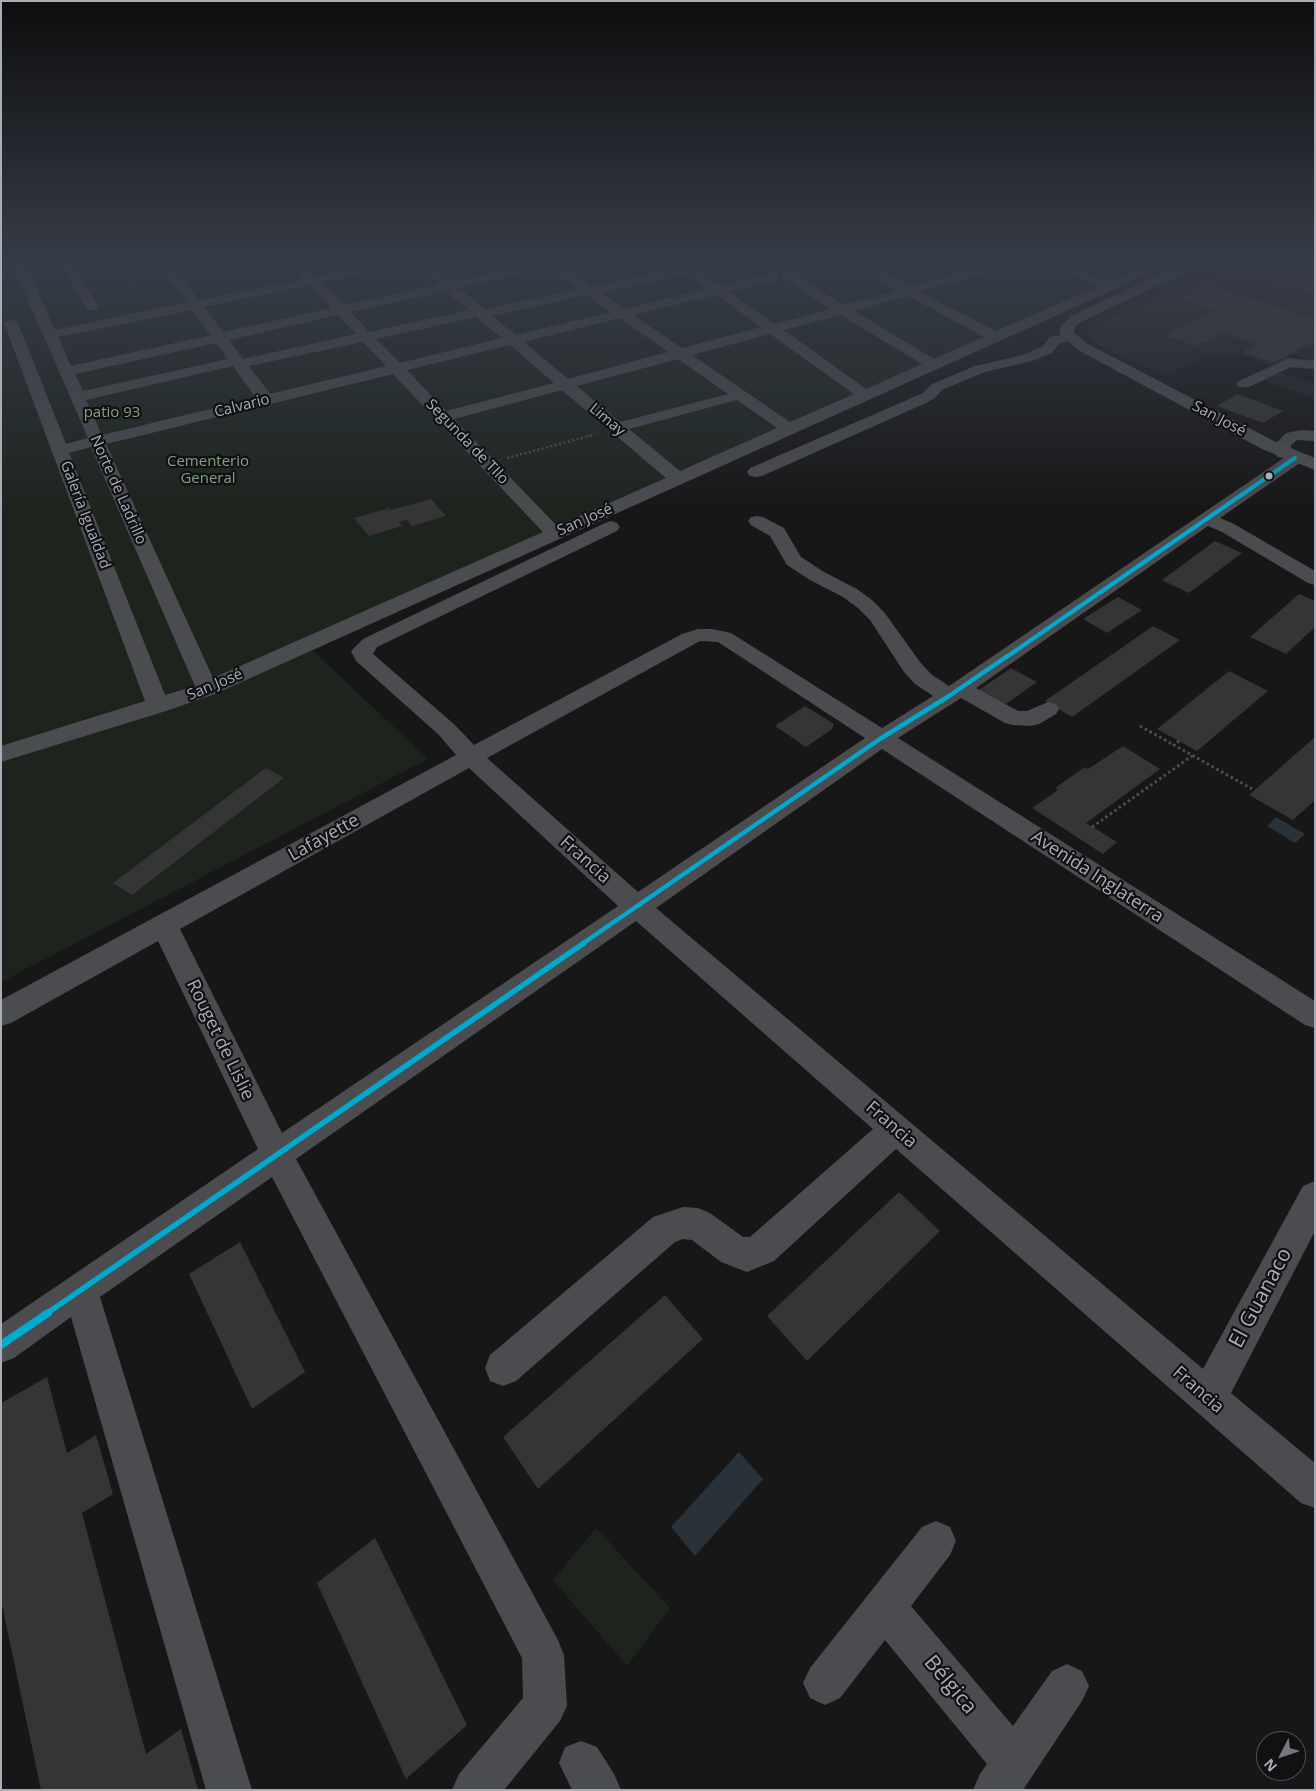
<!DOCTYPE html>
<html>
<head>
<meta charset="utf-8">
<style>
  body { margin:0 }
  #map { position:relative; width:1316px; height:1791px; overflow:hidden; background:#171717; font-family:"Open Sans",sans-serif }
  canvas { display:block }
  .frame { position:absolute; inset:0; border:2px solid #a8adb8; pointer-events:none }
  .north { position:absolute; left:1256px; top:1731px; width:50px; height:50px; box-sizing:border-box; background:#111113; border:1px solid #4d4f55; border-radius:50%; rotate:229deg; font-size:14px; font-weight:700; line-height:20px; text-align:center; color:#a8adb8 }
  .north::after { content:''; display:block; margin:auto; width:18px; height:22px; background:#757880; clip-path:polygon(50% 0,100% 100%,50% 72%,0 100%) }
</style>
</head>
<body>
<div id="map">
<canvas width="1316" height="1791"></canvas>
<div class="frame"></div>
<div class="north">N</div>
</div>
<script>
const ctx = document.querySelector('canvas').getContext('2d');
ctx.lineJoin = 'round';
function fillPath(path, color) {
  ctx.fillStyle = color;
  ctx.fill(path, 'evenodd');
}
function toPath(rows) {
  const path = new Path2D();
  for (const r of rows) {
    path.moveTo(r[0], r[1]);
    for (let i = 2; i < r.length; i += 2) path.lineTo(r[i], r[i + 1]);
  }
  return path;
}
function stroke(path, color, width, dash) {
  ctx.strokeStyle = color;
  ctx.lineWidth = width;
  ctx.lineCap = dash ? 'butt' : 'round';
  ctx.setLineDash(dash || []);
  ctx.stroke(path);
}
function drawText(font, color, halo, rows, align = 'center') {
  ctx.font = font + ' "Open Sans",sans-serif';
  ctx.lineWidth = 4.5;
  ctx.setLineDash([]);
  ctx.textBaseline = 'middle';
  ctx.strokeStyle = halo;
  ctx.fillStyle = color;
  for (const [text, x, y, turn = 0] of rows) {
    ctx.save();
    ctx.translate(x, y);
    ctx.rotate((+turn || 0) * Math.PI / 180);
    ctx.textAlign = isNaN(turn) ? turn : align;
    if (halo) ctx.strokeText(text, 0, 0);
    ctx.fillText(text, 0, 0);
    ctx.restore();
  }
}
fillPath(toPath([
  [1243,263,1315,263,1315,362,1292,355,1273,366,1240,354,1229,357,1211,353,1166,376,1111,352,1095,343,1086,335,1091,326,1161,296,1200,279,1211,278],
  [1277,372,1315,385,1315,398,1264,380]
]), '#212123');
fillPath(toPath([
  [1,263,1170,263,312,650,428,759,1,982],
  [596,1528,670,1608,627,1666,553,1580]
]), '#1d241e');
fillPath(toPath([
  [1276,817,1305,834,1295,843,1267,826],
  [739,1452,763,1479,695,1556,671,1527]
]), '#2a3239');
fillPath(toPath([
  [1269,263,1315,263,1315,294,1250,272],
  [1209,285,1315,319,1315,331,1310,333,1315,335,1315,341,1273,363,1242,352,1257,345,1223,333,1195,346,1164,335,1216,311,1178,298],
  [1237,394,1283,411,1263,423,1217,406],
  [431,499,446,516,412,526,407,520,399,522,402,526,369,536,354,518,389,508,391,510],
  [1215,541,1242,553,1189,593,1162,580],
  [1299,594,1315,601,1315,627,1286,654,1250,637],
  [1118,597,1142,610,1107,633,1083,619],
  [1153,626,1180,640,1072,717,1045,701],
  [1011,668,1037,682,999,709,973,694],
  [1229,671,1268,691,1197,751,1157,729],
  [805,706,834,724,832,729,806,747,775,726],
  [1315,737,1315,800,1293,820,1249,795],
  [1123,746,1160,769,1086,823,1117,842,1103,854,1032,808,1058,790,1055,788,1085,767,1088,769],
  [266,768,284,778,132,895,113,883],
  [899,1192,940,1231,807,1361,767,1316],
  [240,1242,305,1372,252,1409,189,1274],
  [665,1295,703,1339,538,1489,503,1437],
  [47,1377,67,1453,96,1435,113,1494,82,1513,146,1754,181,1729,198,1790,41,1790,1,1600,1,1403],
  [375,1538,467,1725,406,1779,317,1583]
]), '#353536');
stroke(toPath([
  [119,263,141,298],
  [200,263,217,283],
  [247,263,257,275],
  [1,297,6,309],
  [588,436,595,434]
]), '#4d4e52', 2, [1, 2]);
stroke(toPath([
  [507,458,593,435]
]), '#4d4e52', 2.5, [2, 2.5]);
stroke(toPath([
  [1140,726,1174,745],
  [1179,741,1174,745,1254,790],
  [1092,827,1192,756]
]), '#4d4e52', 3, [2.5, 3]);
fillPath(toPath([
  [12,263,24,263,27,268,54,263,82,263,75,267,99,307,97,310,87,310,63,269,30,275,55,330,187,302,159,263,172,263,199,300,304,279,290,263,303,263,316,276,378,263,404,263,398,267,322,283,344,305,439,284,415,263,429,263,451,282,534,263,558,263,592,287,684,267,689,269,691,265,700,263,726,263,724,266,700,271,721,286,773,273,778,274,779,277,778,280,729,292,775,324,831,309,782,277,784,270,812,263,834,263,832,266,795,275,844,305,898,291,849,263,865,263,910,286,994,263,1015,263,1013,266,920,292,996,331,1097,287,1050,263,1067,263,1108,282,1150,263,1167,263,1113,290,215,694,166,711,1,762,1,746,145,701,4,323,11,319,18,323,66,444,88,438,12,263],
  [548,268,578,289,485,309,459,288,548,268],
  [688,274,708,289,624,309,601,293,688,274],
  [310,285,332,308,223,332,204,307,310,285],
  [446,291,469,310,369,332,351,312,446,291],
  [587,295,611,312,516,335,492,316,587,295],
  [716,295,761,327,682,348,633,315,716,295],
  [909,296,984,337,934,359,854,311,909,296],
  [192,310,211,335,71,366,58,337,192,310],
  [338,315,356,334,243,359,229,340,338,315],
  [841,315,922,364,866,389,784,330,841,315],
  [476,317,502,338,400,363,376,339,476,317],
  [620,318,668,352,568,379,524,342,620,318],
  [770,334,854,394,790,422,692,355,770,334],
  [363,342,386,366,270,394,249,366,363,342],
  [216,343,228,359,83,391,75,374,216,343],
  [510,345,554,383,446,411,407,370,510,345],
  [678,359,728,394,620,422,577,386,678,359],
  [233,366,256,398,102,435,86,400,233,366],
  [393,374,543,532,213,678,106,444,393,374],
  [562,390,666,478,557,526,454,419,562,390],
  [737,400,777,428,680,471,629,429,737,400],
  [91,447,195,686,165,695,69,453,91,447],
  [1069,333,1074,334,1076,337,1074,340,1060,343,1052,353,1032,361,985,372,942,390,935,398,926,403,762,476,756,477,750,476,747,472,750,468,914,397,923,393,932,384,975,366,1022,355,1042,347,1050,337,1069,333],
  [1289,358,1315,361,1315,369,1291,367,1249,387,1239,387,1236,384,1239,381,1289,358],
  [1302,430,1315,431,1315,441,1297,440,1291,445,1291,454,1301,454,1303,458,1301,462,1220,518,1234,524,1315,571,1315,585,1308,583,1222,532,1208,526,976,688,1018,711,1027,711,1048,702,1056,704,1059,709,1056,714,1039,724,1031,726,1013,725,1005,723,961,698,898,738,1315,1001,1315,1028,1305,1025,882,749,656,908,1203,1369,1303,1186,1315,1181,1315,1231,1231,1393,1315,1463,1315,1508,1301,1503,896,1149,774,1261,747,1272,721,1262,692,1240,683,1239,675,1242,516,1381,503,1386,490,1381,485,1368,490,1355,653,1217,683,1207,698,1208,710,1213,743,1237,750,1237,873,1129,636,921,296,1159,558,1640,564,1655,567,1706,560,1721,504,1790,452,1790,459,1774,523,1698,522,1658,272,1177,100,1297,252,1790,206,1790,71,1317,14,1358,1,1363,1,1324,258,1149,158,941,11,1023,1,1026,1,1000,456,755,439,735,356,661,351,651,363,639,605,523,611,521,617,523,620,527,617,531,377,647,373,654,455,725,474,745,682,634,698,629,712,629,731,633,882,728,933,696,915,684,904,672,870,620,858,608,843,597,810,580,787,565,770,536,751,525,748,521,751,517,757,516,763,517,784,528,801,557,824,572,857,589,872,600,884,612,920,662,931,674,949,686,1284,458,1277,457,1275,453,1275,444,1286,433,1302,430],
  [700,641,718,642,865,738,638,892,487,758,700,641],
  [469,768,618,906,282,1133,180,929,469,768],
  [936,1521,950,1527,956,1541,950,1555,911,1606,1013,1726,1052,1671,1067,1664,1082,1671,1089,1686,1082,1701,1023,1790,973,1790,980,1774,987,1764,885,1640,840,1698,825,1705,810,1698,803,1683,810,1668,922,1527,936,1521],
  [581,1741,597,1747,614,1774,621,1790,572,1790,559,1763,565,1747,581,1741]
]), '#4b4c50');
fillPath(toPath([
  [1183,263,1200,263,1199,266,1081,322,1074,328,1074,333,1088,344,1274,441,1315,458,1315,470,1262,449,1078,350,1060,334,1060,327,1071,316,1183,263]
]), '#4d4f52');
stroke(toPath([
  [1005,658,1295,458]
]), '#00a9ce', 4);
stroke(toPath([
  [582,944,880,739,949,696,1006,657]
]), '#00a9ce', 4.5);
stroke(toPath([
  [46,1314,584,943]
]), '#00a9ce', 5.5);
stroke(toPath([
  [1,1345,48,1313]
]), '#00a9ce', 8);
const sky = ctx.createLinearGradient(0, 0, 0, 514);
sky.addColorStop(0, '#0d0d0d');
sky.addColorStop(0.51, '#363c47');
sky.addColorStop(1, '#363c4700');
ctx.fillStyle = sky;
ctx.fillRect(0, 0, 1316, 514);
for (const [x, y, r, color] of [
  [1269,476,4.5,"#a8adb8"]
]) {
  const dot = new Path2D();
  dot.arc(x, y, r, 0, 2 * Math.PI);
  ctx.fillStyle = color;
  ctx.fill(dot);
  stroke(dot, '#111113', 2);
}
drawText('15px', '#a8adb8', '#111113', [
  ["Calvario",242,406,-14],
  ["San José",1219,419,28],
  ["Limay",607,420,40],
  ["Segunda de TIlo",467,442,46],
  ["Norte de Ladrillo",118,490,66],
  ["Galería Igualdad",85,515,69],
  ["San José",585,520,-24],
  ["San José",215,685,-23]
]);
drawText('15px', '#7fa381', '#111113', [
  ["patio 93",112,413],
  ["Cementerio",208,462],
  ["General",208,479]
]);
drawText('18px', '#a8adb8', '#111113', [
  ["Lafayette",324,838,-29],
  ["Francia",585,860,42],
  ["Avenida Inglaterra",1097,877,33],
  ["Rouget de Lislie",220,1040,64],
  ["Francia",891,1125,41],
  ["Francia",1198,1390,41]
]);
drawText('21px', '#a8adb8', '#111113', [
  ["El Guanaco",1261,1298,-62],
  ["Bélgica",950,1685,50]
]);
</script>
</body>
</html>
